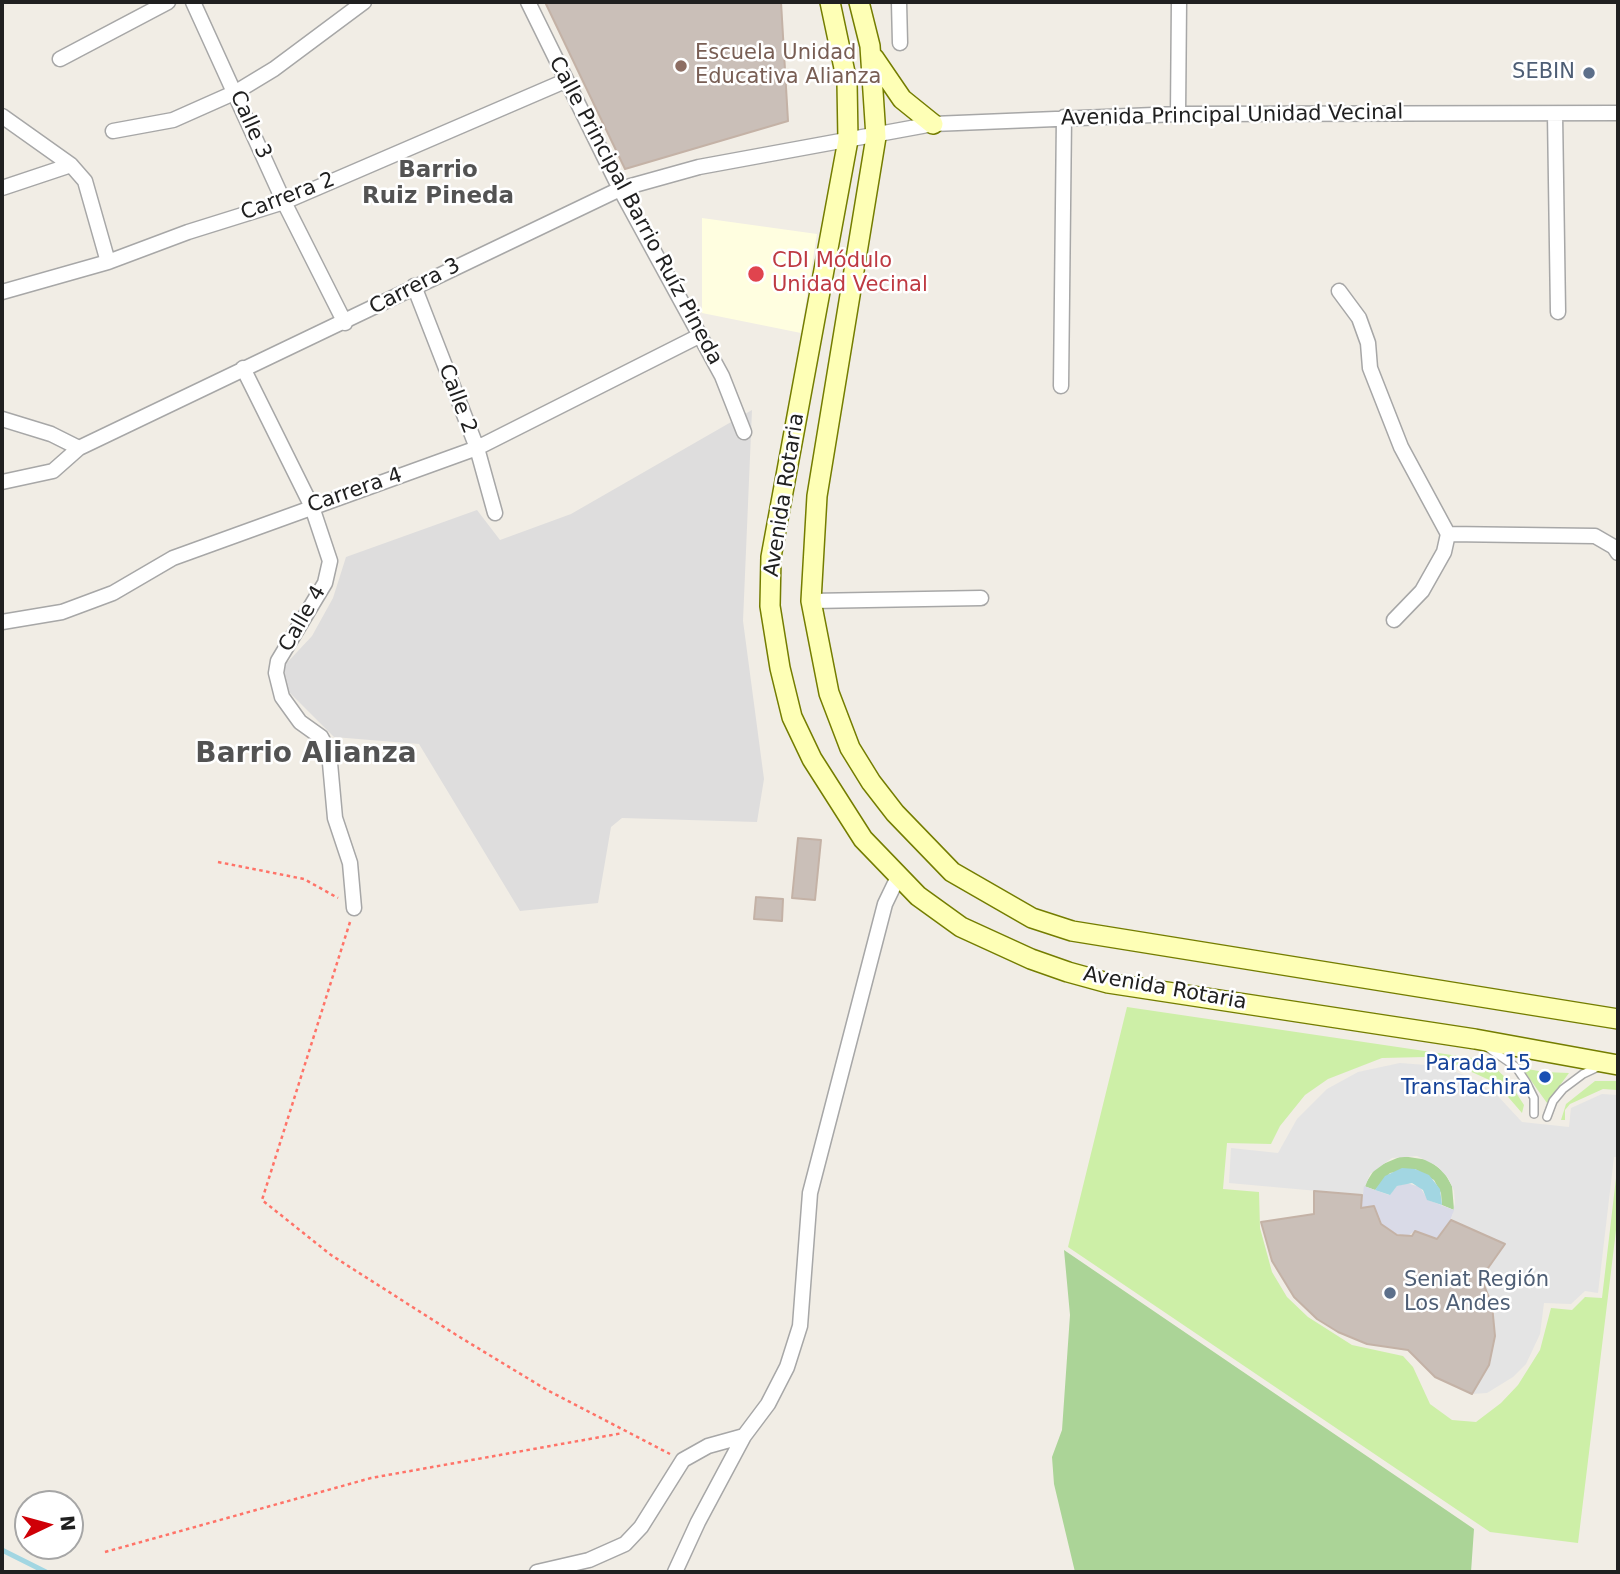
<!DOCTYPE html>
<html>
<head>
<meta charset="utf-8">
<style>
  body { margin:0 }
  #map { position:relative; width:1620px; height:1574px; overflow:hidden; background:#f1ede5; font-family:"DejaVu Sans",sans-serif }
  canvas { display:block }
  .frame { position:absolute; inset:0; border:4px solid #202020; pointer-events:none }
  .north { position:absolute; left:14px; top:1490px; width:70px; height:70px; box-sizing:border-box; background:#fff; border:2px solid #a6a6a6; border-radius:50%; rotate:85deg; font-size:19px; font-weight:700; line-height:28px; text-align:center; color:#202020 }
  .north::after { content:''; display:block; margin:auto; width:24px; height:32px; background:#cf0007; clip-path:polygon(50% 0,100% 100%,50% 72%,0 100%) }
</style>
</head>
<body>
<div id="map">
<canvas width="1620" height="1574"></canvas>
<div class="frame"></div>
<div class="north">N</div>
</div>
<script>
const ctx = document.querySelector('canvas').getContext('2d');
ctx.lineJoin = 'round';
function fillPath(path, color) {
  ctx.fillStyle = color;
  ctx.fill(path, 'evenodd');
}
function toPath(rows) {
  const path = new Path2D();
  for (const r of rows) {
    path.moveTo(r[0], r[1]);
    for (let i = 2; i < r.length; i += 2) path.lineTo(r[i], r[i + 1]);
  }
  return path;
}
function stroke(path, color, width, dash) {
  ctx.strokeStyle = color;
  ctx.lineWidth = width;
  ctx.lineCap = dash ? 'butt' : 'round';
  ctx.setLineDash(dash || []);
  ctx.stroke(path);
}
function drawText(font, color, halo, rows, align = 'center') {
  ctx.font = font + ' "DejaVu Sans",sans-serif';
  ctx.lineWidth = 5;
  ctx.setLineDash([]);
  ctx.textBaseline = 'middle';
  ctx.strokeStyle = halo;
  ctx.fillStyle = color;
  for (const [text, x, y, turn = 0] of rows) {
    ctx.save();
    ctx.translate(x, y);
    ctx.rotate((+turn || 0) * Math.PI / 180);
    ctx.textAlign = isNaN(turn) ? turn : align;
    if (halo) ctx.strokeText(text, 0, 0);
    ctx.fillText(text, 0, 0);
    ctx.restore();
  }
}
fillPath(toPath([
  [752,410,743,621,764,779,757,822,622,818,611,827,598,903,520,911,419,744,334,737,288,691,283,667,312,636,333,598,346,557,477,510,500,540,571,514]
]), '#dedddd');
fillPath(toPath([
  [702,218,817,234,801,333,702,313]
]), '#fffee0');
fillPath(toPath([
  [1127,1007,1472,1058,1492,1065,1507,1079,1524,1105,1522,1113,1496,1083,1452,1063,1425,1057,1382,1058,1328,1079,1305,1095,1280,1126,1271,1144,1227,1143,1223,1189,1259,1192,1260,1228,1272,1272,1287,1297,1308,1317,1352,1345,1403,1356,1413,1367,1430,1404,1452,1420,1476,1422,1501,1403,1518,1385,1540,1350,1551,1308,1572,1310,1585,1297,1602,1298,1618,1161,1618,1214,1578,1543,1490,1532,1068,1247],
  [1522,1068,1544,1072,1569,1073,1547,1103],
  [1595,1081,1618,1081,1618,1090,1603,1089,1570,1104,1565,1110,1565,1120,1561,1120,1566,1104]
]), '#cdefa7');
fillPath(toPath([
  [1402,1156,1428,1160,1444,1172,1452,1186,1454,1210,1442,1205,1441,1193,1434,1180,1415,1169,1390,1173,1375,1190,1364,1186,1376,1167],
  [1064,1250,1474,1529,1471,1572,1075,1572,1054,1484,1052,1457,1062,1430,1070,1315]
]), '#abd497');
fillPath(toPath([
  [1400,1063,1439,1066,1467,1076,1496,1094,1522,1122,1569,1127,1571,1108,1602,1094,1618,1095,1618,1157,1614,1157,1598,1293,1585,1291,1571,1304,1544,1303,1540,1334,1526,1364,1513,1377,1487,1393,1472,1394,1489,1365,1495,1336,1492,1305,1481,1278,1504,1244,1451,1220,1455,1203,1454,1191,1448,1178,1437,1166,1417,1156,1392,1158,1370,1174,1362,1195,1229,1183,1231,1148,1278,1153,1297,1119,1327,1089,1358,1072]
]), '#e4e4e4');
fillPath(toPath([
  [1407,1183,1420,1187,1428,1200,1454,1210,1449,1224,1437,1239,1415,1231,1408,1236,1392,1233,1381,1224,1373,1206,1361,1208,1364,1186,1389,1195,1397,1186]
]), '#d9dae7');
fillPath(toPath([
  [1402,1168,1415,1169,1429,1175,1440,1189,1442,1205,1427,1200,1423,1190,1412,1183,1397,1186,1390,1195,1375,1190,1385,1176]
]), '#a2d6e2');
stroke(toPath([
  [2,1550,46,1572]
]), '#a2d6e2', 5);
const building = toPath([
  [545,2,781,2,788,121,625,169,545,2],
  [798,838,821,840,815,900,792,898,798,838],
  [756,897,783,899,782,921,754,919,756,897],
  [1314,1191,1362,1195,1361,1208,1374,1206,1381,1224,1397,1235,1412,1236,1415,1231,1437,1239,1451,1220,1505,1244,1481,1278,1492,1305,1495,1336,1489,1365,1472,1394,1435,1377,1408,1350,1367,1344,1338,1332,1317,1319,1294,1297,1272,1261,1261,1222,1314,1214,1314,1191]
]);
fillPath(building, '#cabfb8');
stroke(building, '#c4b2a6', 2);
const lane = toPath([
  [1487,1047,1516,1067,1526,1082,1534,1098,1534,1114],
  [1547,1117,1553,1101,1563,1089,1583,1074,1600,1066]
]);
const street = toPath([
  [193,2,284,202,345,323],
  [528,2,620,189,722,376,744,432],
  [899,2,900,43],
  [60,59,168,2],
  [1178,114,1179,2],
  [1555,114,1558,312],
  [2,116,71,165,85,181,108,262],
  [113,131,173,120,236,92,274,69,364,2],
  [2,188,71,165],
  [414,286,477,448,495,513],
  [1339,291,1359,318,1368,343,1370,368,1401,447,1448,534],
  [2,292,108,262,188,232,284,202,565,81],
  [243,368,312,507,330,561,325,583,278,661,276,673,282,697,300,722,321,737,329,752,335,818,350,863,354,908],
  [1061,386,1064,117],
  [2,419,51,434,79,448],
  [2,482,53,471,79,448,620,189,699,167,933,124,1178,114,1618,113],
  [811,601,981,598],
  [1394,620,1422,591,1444,552,1448,534,1595,536,1614,547,1618,553],
  [2,622,62,612,113,593,173,558,477,448,699,336],
  [537,1572,589,1560,625,1544,641,1527,683,1460,708,1446,744,1436],
  [675,1572,698,1522,744,1436,768,1404,787,1367,800,1326,810,1193,885,904,898,877]
]);
const secondary = toPath([
  [830,2,847,82,848,140,771,557,770,606,780,668,792,717,812,759,863,839,918,896,961,927,1031,959,1068,972,1108,983,1475,1039,1618,1065],
  [859,2,870,46,876,137,817,496,811,601,829,693,850,748,871,782,895,813,952,872,1032,918,1072,931,1618,1019],
  [874,58,902,99,933,124]
]);
stroke(lane, '#a7a7a7', 10);
stroke(street, '#a7a7a7', 17);
stroke(secondary, '#747d00', 22);
stroke(toPath([
  [218,862,304,879,338,898],
  [350,922,262,1200,331,1255,458,1336,547,1390,670,1454],
  [105,1552,371,1478,623,1433]
]), '#ff7368', 2.5, [3.5, 3.5]);
stroke(lane, '#fff', 7);
stroke(street, '#fff', 14);
stroke(secondary, '#feffb6', 19);
for (const [x, y, r, color] of [
  [681,66,7,"#8d6e63"],
  [1589,73,7,"#5c6f8a"],
  [756,274,9,"#e0444e"],
  [1545,1077,7,"#1a4fb4"],
  [1390,1293,7,"#5c6f8a"]
]) {
  const dot = new Path2D();
  dot.arc(x, y, r, 0, 2 * Math.PI);
  ctx.fillStyle = color;
  ctx.fill(dot);
  stroke(dot, '#fff', 2.5);
}
drawText('21px', '#785e54', '#fff', [
  ["Escuela Unidad",695,54],
  ["Educativa Alianza",695,78]
], 'left');
drawText('21px', '#4e5e75', '#fff', [
  ["SEBIN",1575,73],
  ["Seniat Región",1404,1281,"left"],
  ["Los Andes",1404,1305,"left"]
], 'right');
drawText('21px', '#202020', '#fff', [
  ["Avenida Principal Unidad Vecinal",1232,116,-1],
  ["Calle 3",250,125,66],
  ["Carrera 2",288,197,-21],
  ["Calle Principal Barrio Ruíz Pineda",635,211,62],
  ["Carrera 3",415,287,-27],
  ["Calle 2",457,399,69],
  ["Carrera 4",355,491,-19],
  ["Avenida Rotaria",785,495,-81],
  ["Calle 4",303,619,-60],
  ["Avenida Rotaria",1165,989,10]
]);
drawText('21px', '#be3a42', '#fff', [
  ["CDI Módulo",772,262],
  ["Unidad Vecinal",772,286]
], 'left');
drawText('21px', '#164399', '#fff', [
  ["Parada 15",1531,1065],
  ["TransTachira",1531,1089]
], 'right');
drawText('bold 23px', '#535353', '#fff', [
  ["Barrio",438,171],
  ["Ruiz Pineda",438,197]
]);
drawText('bold 28px', '#535353', '#fff', [
  ["Barrio Alianza",306,755]
]);
</script>
</body>
</html>
